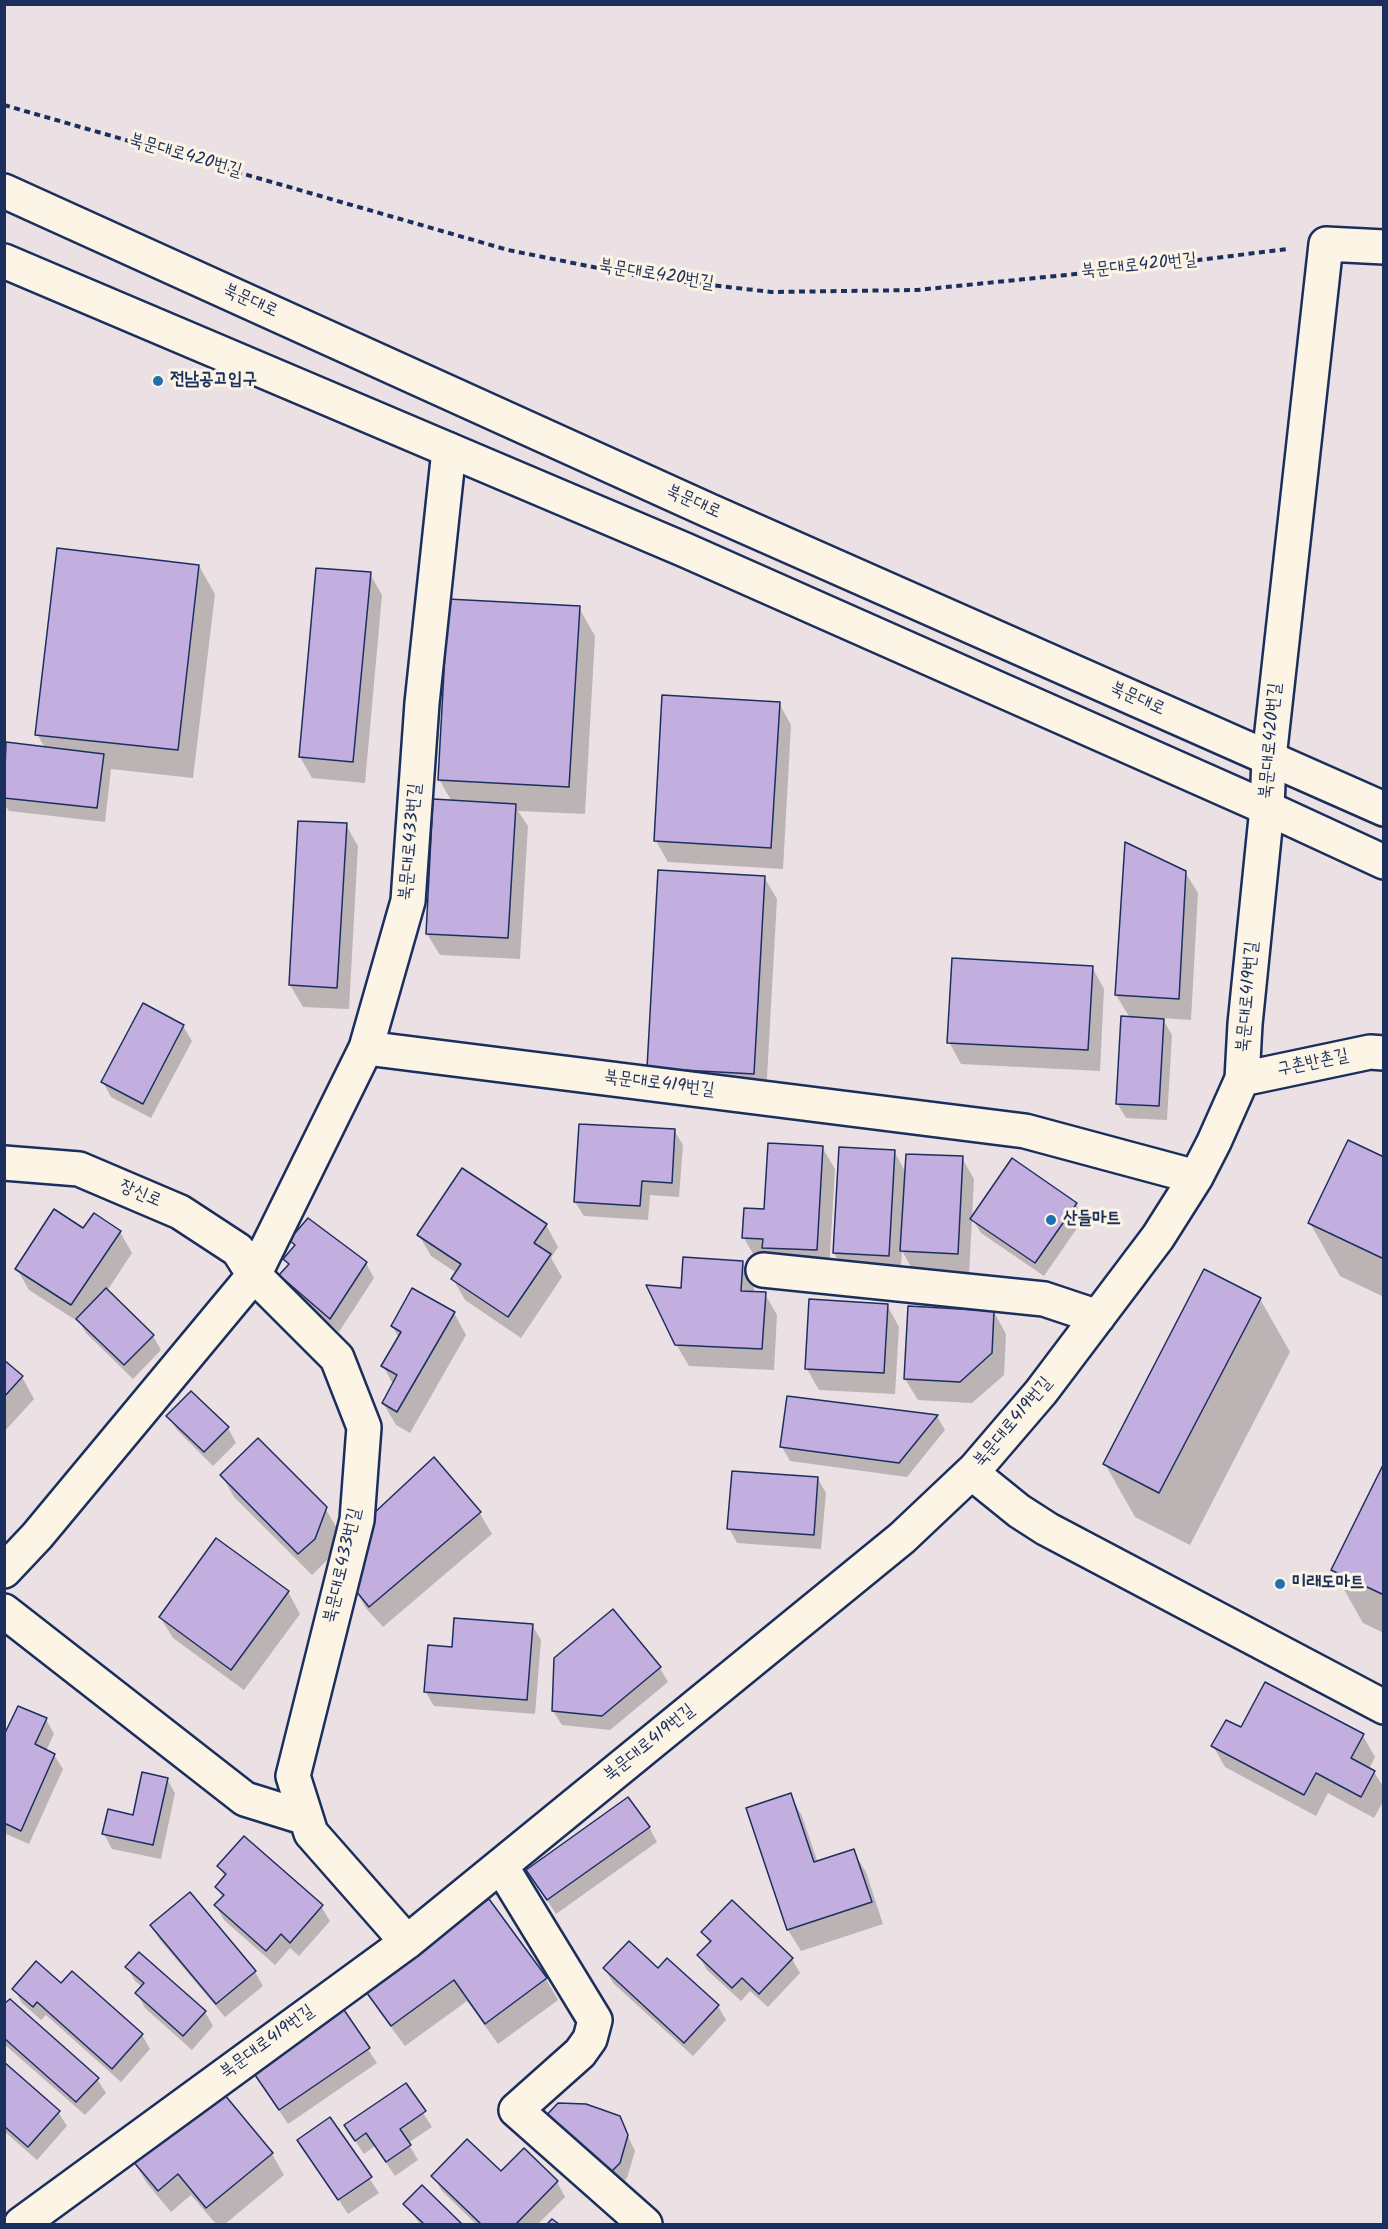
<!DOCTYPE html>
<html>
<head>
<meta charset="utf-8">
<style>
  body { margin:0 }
  #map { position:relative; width:1388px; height:2229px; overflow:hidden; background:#ebe0e3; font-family:Kalam,sans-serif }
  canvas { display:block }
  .frame { position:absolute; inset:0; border:6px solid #1b2f5e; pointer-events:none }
</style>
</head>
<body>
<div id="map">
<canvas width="1388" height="2229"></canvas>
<div class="frame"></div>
</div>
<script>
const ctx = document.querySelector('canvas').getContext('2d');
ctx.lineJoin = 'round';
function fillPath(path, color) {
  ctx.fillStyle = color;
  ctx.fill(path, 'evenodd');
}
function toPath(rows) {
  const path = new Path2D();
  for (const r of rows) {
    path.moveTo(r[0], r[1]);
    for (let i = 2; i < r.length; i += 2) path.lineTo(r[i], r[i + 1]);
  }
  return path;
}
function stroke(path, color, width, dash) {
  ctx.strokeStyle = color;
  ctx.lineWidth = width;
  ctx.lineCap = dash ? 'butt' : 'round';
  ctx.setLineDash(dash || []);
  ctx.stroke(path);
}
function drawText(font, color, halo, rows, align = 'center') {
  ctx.font = font + ' Kalam,"Poor Story",sans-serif';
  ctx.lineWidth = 6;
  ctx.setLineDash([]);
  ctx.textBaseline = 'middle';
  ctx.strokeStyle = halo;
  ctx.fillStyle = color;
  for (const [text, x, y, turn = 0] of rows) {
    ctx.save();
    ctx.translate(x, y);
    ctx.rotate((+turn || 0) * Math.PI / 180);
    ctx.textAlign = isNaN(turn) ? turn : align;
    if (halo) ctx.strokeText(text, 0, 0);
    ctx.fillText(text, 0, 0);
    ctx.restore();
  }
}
fillPath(toPath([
  [199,566,215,594,193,778,111,769,105,822,9,811,4,804,7,744,45,748,37,734],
  [370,574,382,595,365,783,312,778,300,757],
  [579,608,595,636,585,814,518,811,528,826,520,959,440,955,427,934,452,802,439,779],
  [779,703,791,725,783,869,668,862,656,841],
  [299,822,346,825,358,846,349,1009,303,1007,290,985],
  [1185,872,1198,893,1191,1020,1162,1018,1172,1035,1167,1120,1126,1118,1117,1103,1130,1018,1116,995],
  [764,877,777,899,766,1095,648,1068],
  [1092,967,1104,989,1100,1071,961,1064,949,1042],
  [183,1026,192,1041,151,1118,111,1097,103,1082],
  [674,1130,683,1145,679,1197,650,1195,648,1220,584,1216,575,1202],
  [822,1147,835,1169,829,1271,756,1259,744,1238],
  [894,1151,906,1173,962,1158,974,1179,972,1219,1076,1204,1084,1218,1044,1276,981,1233,972,1219,969,1275,914,1272,902,1251,900,1277,846,1274,834,1253],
  [1384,1159,1384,1297,1340,1276,1310,1223],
  [463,1170,546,1225,558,1247,551,1258,562,1277,521,1338,465,1300,453,1279,457,1273,431,1256,419,1235],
  [83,1230,120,1232,132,1253,107,1291,153,1336,161,1350,133,1379,86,1333,80,1323,29,1290,17,1269],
  [291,1240,366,1263,374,1278,339,1332,289,1289,281,1275,289,1266,285,1259,295,1247],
  [742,1262,754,1284,754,1293,765,1294,777,1315,774,1370,689,1366,676,1344,682,1289],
  [1260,1299,1290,1352,1190,1545,1135,1517,1105,1464],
  [887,1305,899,1327,895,1394,819,1390,807,1369],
  [994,1312,1006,1334,1004,1375,972,1403,918,1400,905,1379],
  [454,1313,466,1335,410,1433,396,1425,383,1403,393,1384,383,1366,399,1338,392,1326],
  [4,1362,22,1377,34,1399,4,1432],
  [168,1416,228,1428,236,1443,213,1466,177,1430],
  [937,1416,945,1430,907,1477,790,1461,782,1447],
  [1384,1466,1384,1633,1363,1623,1333,1570],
  [222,1476,325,1508,338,1530,327,1560,312,1575,234,1497],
  [818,1479,826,1493,821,1549,737,1543,729,1528],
  [479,1512,492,1534,383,1627,366,1608,353,1586],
  [288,1592,300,1614,244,1690,173,1638,160,1617],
  [532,1625,541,1640,535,1714,434,1706,425,1691,453,1648],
  [660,1668,668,1682,610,1730,562,1725,553,1711],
  [46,1719,54,1734,46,1751,54,1755,63,1769,29,1844,4,1833,4,1738],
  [1241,1729,1363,1736,1375,1757,1369,1769,1374,1772,1384,1788,1384,1800,1374,1818,1328,1793,1316,1816,1225,1767,1213,1746],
  [167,1779,175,1793,161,1859,112,1849,104,1834,134,1816],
  [790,1795,802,1816,818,1863,853,1851,866,1872,883,1924,801,1951,788,1930,748,1809],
  [649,1827,657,1842,556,1914,528,1871],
  [219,1866,321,1906,330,1921,299,1956,290,1948,275,1965,224,1920,216,1906,223,1898,216,1887,225,1877],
  [489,1901,546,1979,558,2000,498,2044,467,2001,405,2046,379,2011,366,1990],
  [152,1926,255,1972,263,1986,225,2017,160,1940],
  [703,1932,792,1959,800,1973,768,2007,750,1991,741,2001,707,1970,699,1956,710,1944],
  [127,1967,205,2012,213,2026,192,2050,145,2008,137,1993,142,1987,135,1981],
  [605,1969,658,1970,718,2006,726,2020,693,2056,613,1983],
  [61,1985,142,2035,150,2049,121,2082,46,2015,41,2020,22,2003,14,1989],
  [4,2006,97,2079,106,2093,85,2115,4,2044],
  [341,2009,377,2063,288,2124,253,2070],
  [4,2064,58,2112,67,2126,37,2160,4,2131],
  [405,2085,432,2127,408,2143,418,2160,395,2176,375,2146,364,2154,354,2139],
  [219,2090,272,2154,284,2175,225,2224,216,2224,191,2195,171,2212,146,2182,134,2161],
  [619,2117,635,2151,627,2178,612,2194,552,2135],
  [330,2119,379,2193,348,2214,308,2153],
  [524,2150,557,2182,565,2197,538,2224,476,2224,442,2191,433,2176,501,2173],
  [422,2188,460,2224,420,2224,405,2204]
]), '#0003');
const building = toPath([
  [57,548,199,565,178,750,35,735,57,548],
  [316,568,371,572,353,762,299,757,316,568],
  [448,599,580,606,569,787,438,780,448,599],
  [662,695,780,702,771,848,654,841,662,695],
  [6,742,104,754,97,808,4,798,6,742],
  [433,799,516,804,508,938,426,934,433,799],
  [298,821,347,823,337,988,289,985,298,821],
  [1125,842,1186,871,1179,999,1115,995,1125,842],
  [658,870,765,876,754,1074,647,1068,658,870],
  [952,958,1093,966,1088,1050,947,1043,952,958],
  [143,1003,184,1025,143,1104,101,1082,143,1003],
  [1121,1016,1164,1019,1159,1106,1116,1104,1121,1016],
  [579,1124,675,1129,672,1183,642,1181,640,1206,574,1202,579,1124],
  [1348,1140,1384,1157,1384,1259,1308,1223,1348,1140],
  [768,1143,823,1146,817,1250,762,1248,763,1239,742,1238,744,1208,764,1209,768,1143],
  [839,1147,895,1150,889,1256,833,1253,839,1147],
  [906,1154,963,1156,958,1254,900,1251,906,1154],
  [1012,1158,1077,1203,1035,1263,970,1219,1012,1158],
  [462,1168,547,1224,534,1243,551,1254,508,1317,451,1279,461,1264,417,1235,462,1168],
  [54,1209,83,1228,94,1213,121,1231,71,1305,15,1269,54,1209],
  [308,1218,367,1262,330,1319,279,1275,289,1264,283,1259,295,1245,289,1240,308,1218],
  [683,1257,743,1261,741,1291,766,1292,762,1349,675,1345,646,1285,681,1288,683,1257],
  [1204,1269,1261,1298,1159,1493,1103,1464,1204,1269],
  [106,1288,154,1335,124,1365,76,1319,106,1288],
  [412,1288,455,1312,397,1412,382,1403,397,1375,381,1366,401,1332,391,1326,412,1288],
  [809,1299,888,1304,884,1373,805,1369,809,1299],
  [908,1306,994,1311,992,1353,960,1382,904,1379,908,1306],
  [4,1360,23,1376,4,1397,4,1360],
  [191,1391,229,1427,204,1452,166,1416,191,1391],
  [787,1396,938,1415,899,1463,780,1447,787,1396],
  [258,1438,327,1507,315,1539,298,1554,220,1475,258,1438],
  [434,1457,481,1512,369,1607,352,1586,373,1514,434,1457],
  [1384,1463,1384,1595,1331,1570,1384,1463],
  [732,1471,818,1477,814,1535,727,1529,732,1471],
  [216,1538,289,1591,231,1670,159,1617,216,1538],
  [613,1609,661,1667,602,1716,552,1711,554,1658,613,1609],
  [454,1618,533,1624,527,1700,424,1692,428,1645,452,1647,454,1618],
  [1265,1682,1364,1734,1351,1758,1375,1771,1361,1797,1316,1773,1304,1795,1211,1746,1226,1720,1241,1727,1265,1682],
  [18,1706,47,1718,35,1744,55,1754,21,1831,4,1823,4,1735,18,1706],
  [142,1772,168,1778,153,1845,102,1834,108,1809,133,1815,142,1772],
  [791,1793,814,1862,854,1849,872,1902,787,1930,746,1808,791,1793],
  [628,1797,650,1827,547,1900,526,1870,628,1797],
  [244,1836,323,1905,290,1943,281,1934,266,1951,214,1905,224,1895,215,1887,226,1874,217,1866,244,1836],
  [190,1892,256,1971,216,2004,150,1925,190,1892],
  [489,1899,547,1978,485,2024,454,1980,391,2026,364,1989,489,1899],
  [732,1900,793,1958,759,1994,742,1978,732,1988,697,1955,711,1941,701,1932,732,1900],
  [629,1941,658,1968,667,1958,719,2005,684,2043,603,1968,629,1941],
  [139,1952,206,2011,183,2036,135,1993,144,1983,125,1967,139,1952],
  [36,1961,61,1983,72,1971,143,2034,112,2069,37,2002,33,2007,12,1989,36,1961],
  [10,1999,99,2078,76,2102,4,2038,4,2004,10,1999],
  [342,2007,370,2048,279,2110,251,2069,342,2007],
  [4,2062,60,2111,28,2147,4,2126,4,2062],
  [406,2083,426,2111,400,2129,411,2145,386,2162,366,2133,355,2141,344,2125,406,2083],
  [219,2088,273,2153,206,2208,178,2174,158,2191,132,2160,219,2088],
  [558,2103,586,2104,620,2116,628,2135,620,2163,603,2180,542,2120,558,2103],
  [330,2117,372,2177,338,2200,297,2140,330,2117],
  [467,2139,501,2171,524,2148,558,2181,516,2224,481,2224,431,2176,467,2139],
  [422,2185,462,2224,424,2224,403,2204,422,2185],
  [552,2219,559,2224,547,2224,552,2219]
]);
fillPath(building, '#c3afdf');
stroke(building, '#1b2f5e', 1.5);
const minor = toPath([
  [366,1048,1025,1131,1196,1177],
  [1242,1079,1370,1052,1384,1053],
  [4,1163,79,1169,180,1212,238,1250,254,1275,337,1358,364,1427,357,1520,293,1776,311,1833,407,1942],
  [763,1270,1044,1299,1098,1317],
  [972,1473,1019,1511,1047,1529,1384,1707],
  [4,1571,37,1536,254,1275,366,1048,408,901,422,703,449,450],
  [4,1611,245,1799,306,1818],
  [501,1866,595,2020,590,2039,580,2053,516,2110,645,2224],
  [21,2224,407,1942,902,1538,975,1469,1041,1392,1158,1237,1196,1177,1214,1142,1242,1079,1245,1024,1267,808,1269,758,1326,244,1384,247]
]);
const major = toPath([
  [4,191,710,511,1384,809],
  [4,261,685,550,1267,808,1384,862]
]);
stroke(minor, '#1b2f5e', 38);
stroke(major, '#1b2f5e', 38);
stroke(toPath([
  [4,105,508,250,643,277,771,292,917,290,1135,268,1287,249]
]), '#1b2f5e', 4, [6, 4.5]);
stroke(minor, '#fcf5e5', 33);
stroke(major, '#fcf5e5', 33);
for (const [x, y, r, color] of [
  [158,381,6,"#1f6fb2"],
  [1051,1220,6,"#1f6fb2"],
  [1280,1584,6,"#1f6fb2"]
]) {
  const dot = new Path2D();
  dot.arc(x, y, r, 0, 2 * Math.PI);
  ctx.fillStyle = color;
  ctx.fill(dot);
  stroke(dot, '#fcf5e5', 2);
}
drawText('18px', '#1b2f5e', '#fcf5e5', [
  ["북문대로420번길",185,157,16],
  ["북문대로420번길",1139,267,-6],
  ["북문대로420번길",656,276,9],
  ["북문대로",250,302,24],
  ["북문대로",693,503,24],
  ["북문대로",1137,700,24],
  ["북문대로420번길",1272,741,-85],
  ["북문대로433번길",412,842,-85],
  ["북문대로419번길",1249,997,-85],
  ["구촌반촌길",1313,1064,-12],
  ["북문대로419번길",659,1085,7],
  ["장신로",140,1195,23],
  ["북문대로419번길",1014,1423,-50],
  ["북문대로433번길",344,1566,-77],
  ["북문대로419번길",650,1744,-39],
  ["북문대로419번길",268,2043,-36]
]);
drawText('bold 18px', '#1b2f5e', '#fcf5e5', [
  ["전남공고입구",170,381],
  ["산들마트",1063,1220],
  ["미래도마트",1292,1584]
], 'left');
</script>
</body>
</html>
